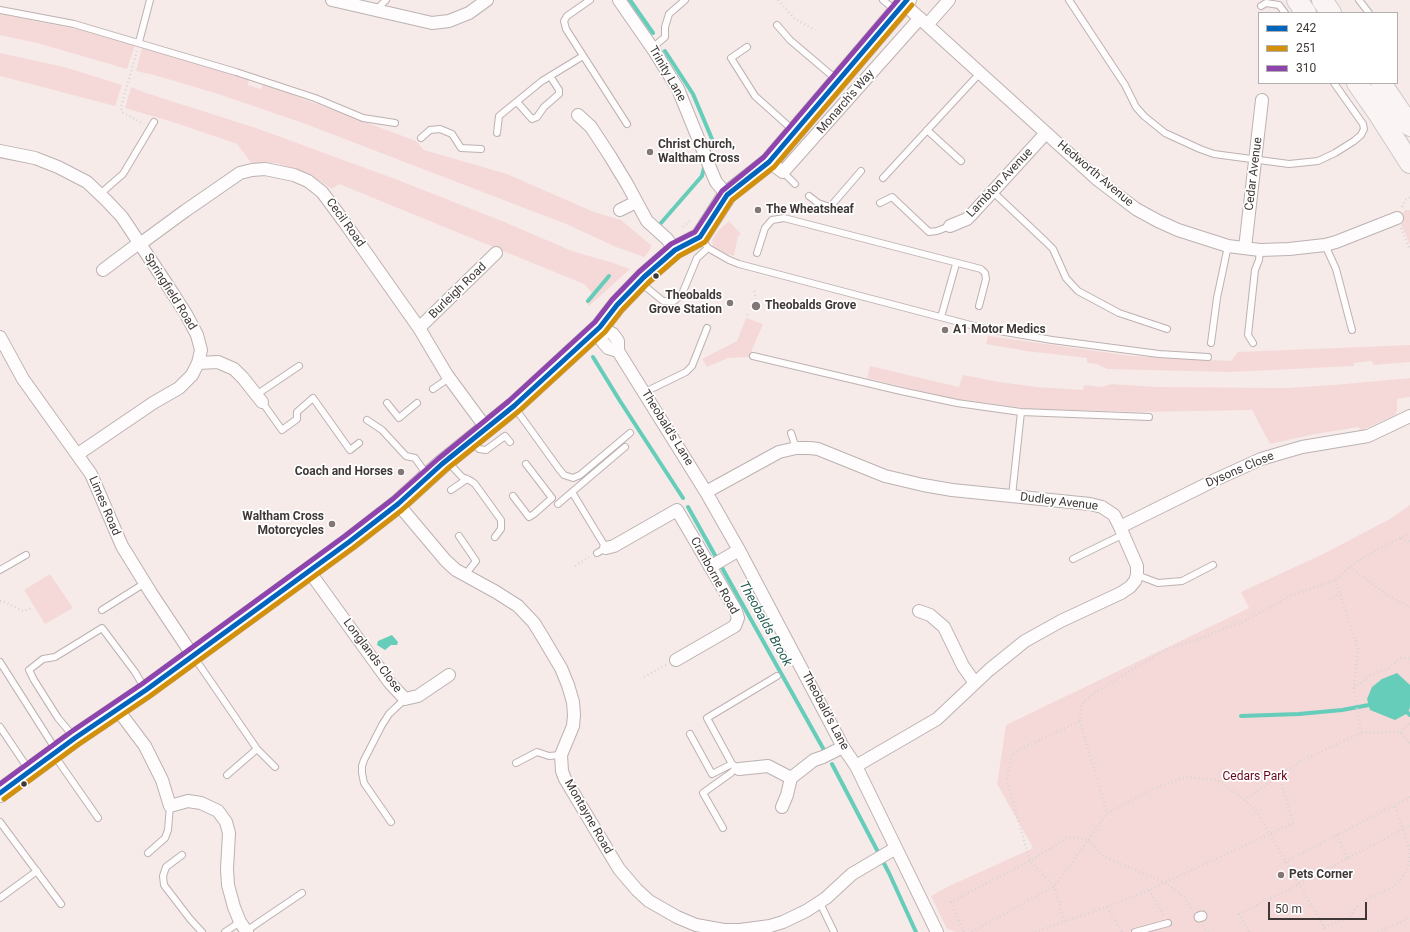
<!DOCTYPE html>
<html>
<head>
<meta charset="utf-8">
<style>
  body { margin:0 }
  #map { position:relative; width:1410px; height:932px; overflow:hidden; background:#f7ebea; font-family:Roboto,sans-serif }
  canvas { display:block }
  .legend { position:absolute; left:1258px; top:12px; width:140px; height:72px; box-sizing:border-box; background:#fff; border:1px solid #b3afaf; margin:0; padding:5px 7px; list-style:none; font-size:12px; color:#403837 }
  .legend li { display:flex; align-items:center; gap:8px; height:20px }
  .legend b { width:20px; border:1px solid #b3afaf }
  .scale { position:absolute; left:1268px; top:902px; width:99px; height:18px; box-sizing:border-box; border:2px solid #403837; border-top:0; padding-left:5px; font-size:12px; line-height:14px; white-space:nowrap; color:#403837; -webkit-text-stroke:3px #fff; paint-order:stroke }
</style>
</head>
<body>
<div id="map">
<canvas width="1410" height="932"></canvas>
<ul class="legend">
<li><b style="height:5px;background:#0065bd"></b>242</li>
<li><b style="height:5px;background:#d2900b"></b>251</li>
<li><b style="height:5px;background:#8e44ad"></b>310</li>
</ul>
<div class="scale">50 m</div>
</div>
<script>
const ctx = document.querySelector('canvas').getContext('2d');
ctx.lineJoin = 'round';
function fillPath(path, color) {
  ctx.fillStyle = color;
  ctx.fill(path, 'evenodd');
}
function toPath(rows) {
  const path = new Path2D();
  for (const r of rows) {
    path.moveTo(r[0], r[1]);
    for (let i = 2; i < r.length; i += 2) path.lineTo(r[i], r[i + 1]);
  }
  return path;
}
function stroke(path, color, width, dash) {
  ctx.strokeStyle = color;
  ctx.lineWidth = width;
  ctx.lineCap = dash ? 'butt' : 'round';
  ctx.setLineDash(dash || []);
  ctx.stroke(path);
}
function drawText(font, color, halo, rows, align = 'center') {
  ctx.font = font + ' Roboto,sans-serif';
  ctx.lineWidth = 3.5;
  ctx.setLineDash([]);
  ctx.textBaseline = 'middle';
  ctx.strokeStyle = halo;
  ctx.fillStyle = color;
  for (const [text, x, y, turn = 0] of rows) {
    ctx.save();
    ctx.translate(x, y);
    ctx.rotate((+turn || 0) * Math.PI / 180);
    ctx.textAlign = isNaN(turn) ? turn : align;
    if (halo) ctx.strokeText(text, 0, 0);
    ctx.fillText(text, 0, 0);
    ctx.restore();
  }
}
fillPath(toPath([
  [0,14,81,30,135,45,127,69,37,43,0,35],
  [142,47,249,79,248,85,261,89,263,84,416,141,424,150,507,174,594,212,621,220,651,245,650,250,644,257,616,247,566,224,303,123,215,93,154,75,136,71],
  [0,53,64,67,122,85,115,106,0,76],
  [131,87,146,93,256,128,398,180,502,221,572,251,610,262,630,269,589,306,585,301,592,293,584,284,339,184,332,189,311,175,292,168,276,163,252,164,237,144,176,123,125,108],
  [1405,210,1410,210,1410,245,1400,222,1401,216],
  [729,221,741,234,738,236,734,256,716,250,713,247,712,240,718,231],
  [746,318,763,324,749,357,728,358,707,367,702,359,737,341],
  [988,336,1132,356,1231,361,1238,352,1410,345,1410,362,1374,365,1371,361,1354,363,1354,366,1230,372,1107,369,1097,364,1087,363,1087,358,1026,351,986,344],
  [870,366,959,387,963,375,999,382,1037,387,1083,390,1084,385,1102,387,1111,384,1157,387,1287,388,1345,384,1410,378,1410,397,1397,399,1397,410,1395,415,1360,431,1359,427,1315,434,1270,444,1252,410,1141,412,1030,409,949,398,867,378],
  [1410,505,1410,932,956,932,947,929,931,896,947,887,1033,848,997,784,1006,725,1249,608,1241,592,1323,554,1390,519],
  [50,574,73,608,45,624,24,590]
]), '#f5d9d8');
fillPath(toPath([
  [392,635,398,642,397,645,391,645,385,650,377,645,378,641],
  [1397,673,1410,685,1410,707,1408,713,1395,720,1370,710,1367,699,1372,687,1382,679]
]), '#65cdba');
stroke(toPath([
  [630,0,653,33],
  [665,51,693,94,712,139,708,154],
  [661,223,702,176,705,164],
  [588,301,609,276],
  [593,357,620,401,683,498],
  [688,507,824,750],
  [1408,713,1410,715],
  [1241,716,1299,714,1342,710,1369,705],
  [832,764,889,873,916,932]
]), '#65cdba', 4);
const service = toPath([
  [590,0,567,16,564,21,566,29,627,124],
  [883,0,896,11],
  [1069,0,1125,85,1136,107,1144,116,1165,133,1200,149,1214,154,1289,164,1318,161,1335,153,1354,141,1361,135,1364,129,1363,124,1334,83],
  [1359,0,1369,13],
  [1261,6,1266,3,1279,5,1285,13],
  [379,7,386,0],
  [0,10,74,24,236,72,315,98,363,118,395,123],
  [777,25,790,40,837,80],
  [139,42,150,0],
  [747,47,731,58,755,96,794,131],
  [652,48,665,37,665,27,669,14,685,0],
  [517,102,532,119,537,117,544,107,559,94,559,90,550,76],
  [927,130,961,161],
  [497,133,499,116,542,81,583,56],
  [421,138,430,130,440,129,452,134,461,148,481,149],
  [783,172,795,184],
  [883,178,980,73],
  [993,192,1045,241,1053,249,1066,278,1078,291,1119,313,1167,329],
  [100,194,123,174,154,122],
  [809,196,818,203,830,207,861,171],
  [880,203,892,197,929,232,937,231,950,226],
  [701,238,708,248,729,260,739,264,982,328,1052,340,1159,354,1208,357],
  [1325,245,1336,269,1352,330],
  [757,253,765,228,772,220,784,218,981,269,985,273,986,279,979,306],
  [641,283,663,301,674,301,682,294,697,258,708,248],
  [941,317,956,264],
  [1211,343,1217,298,1228,246],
  [1253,343,1248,335,1255,270,1259,260,1260,250],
  [753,356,901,391,957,403,1021,412,1149,417],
  [433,389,449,378],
  [645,392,686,372,692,366,707,328],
  [256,395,299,366],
  [262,402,282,430,297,419,297,412,313,398,350,450,359,443],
  [387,403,399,418,417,403],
  [515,408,559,469,564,475,573,478,580,475,630,433],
  [367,420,382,430,406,456,415,458,427,475],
  [791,433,796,448],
  [472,442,479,449,486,450,505,436,510,442],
  [448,462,462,477,471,481,475,484,501,520,501,529,495,537],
  [451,490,467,479],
  [513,496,529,517,534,514,552,498,526,464],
  [1012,496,1021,412],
  [558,504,572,492],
  [459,536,476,561,465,575],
  [597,553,606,548,572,492,625,447],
  [1073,559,1124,534],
  [0,570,26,555],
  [1137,575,1158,583,1182,581,1213,565],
  [102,610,145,583],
  [194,657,257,749,275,767],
  [0,662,56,750],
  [0,727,29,770],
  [690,734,712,774,732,764],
  [74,737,58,718,34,680,29,670,43,659,55,657,102,628,135,672,145,689],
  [54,755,98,818],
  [516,763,537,752,549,756,561,755],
  [739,769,732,764,707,718,777,676],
  [227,775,257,749],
  [0,822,61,904],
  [391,822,364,783,362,773,362,766,364,760,382,725,389,714,405,699],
  [723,828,703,793,731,773,736,768],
  [148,853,165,838,168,830,170,806],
  [182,855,166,867,163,876,164,885,190,919,202,932],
  [0,898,37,871],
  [820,903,834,932],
  [246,931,302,893],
  [225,932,240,922],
  [1135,932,1168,923]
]);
const pedestrian = toPath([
  [1199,917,1202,916]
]);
const minor = toPath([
  [332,0,432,23,449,21,469,13,487,0],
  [619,0,655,52,678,89,713,175,716,182,727,195],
  [904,4,1098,180,1136,209,1158,221,1178,230,1228,246,1260,250,1289,249,1325,245,1336,242,1397,218],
  [927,25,949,0],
  [578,115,591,127,610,156,627,184,647,221,667,239,675,250],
  [0,151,35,158,58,167,87,182,106,200,122,217,166,283,186,314,197,335,201,350,198,363,192,375,179,388,153,403,78,454],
  [769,162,783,172,920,18],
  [620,210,636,202],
  [950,226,967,219,972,214,1046,133],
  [140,244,185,211,240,173,252,170,265,169,294,175,308,181,322,192,345,223,419,328,447,375,486,428],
  [1245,248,1262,100],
  [103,270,139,243],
  [600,327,613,334,618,341,618,351,706,492,739,550,843,747,856,766,937,932],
  [600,327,602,341,608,348,618,351],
  [419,328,496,253],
  [0,337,23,379,91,474,122,546,151,593,193,656],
  [198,363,218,362,234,369,243,378,262,402],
  [706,492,779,452,796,448,810,448,818,449,885,476,923,485,952,490,1090,504,1102,507,1114,515,1120,527,1137,566,1137,575,1135,581,1130,587,1121,593,1061,621,1025,641,989,670,937,719,856,766],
  [398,504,446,561,456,570,496,592,518,606,534,623,542,636,561,668,568,685,573,702,574,715,573,726,561,755,562,771,565,779,619,869,637,890,649,901,677,917,696,925,724,930,740,930,770,926,783,922,806,911,826,898,852,874,896,848],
  [1120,527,1217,479,1261,459,1302,447,1368,436,1410,416],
  [606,548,614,546,677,510,735,609,738,618,735,626,676,660],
  [710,567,739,550],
  [309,571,361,643,390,683,405,699,418,696,449,675],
  [919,611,930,615,944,627,963,666,975,683],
  [118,710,145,746,162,780,170,806,188,801,201,803,218,811,226,822,229,833,227,869,228,885,234,907,240,922,247,932],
  [739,769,768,766,791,778,787,795,782,807],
  [791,778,814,760,823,757,843,747]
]);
const secondary = toPath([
  [0,793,75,738,146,690,349,542,398,504,442,464,514,406,600,327,617,305,644,277,675,250,700,237,727,195,769,162,907,0]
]);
const primary = toPath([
  [1297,0,1306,13],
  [1322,0,1331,13],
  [1357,83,1378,113,1410,163],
  [1381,83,1410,126]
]);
stroke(service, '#bcb2b2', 8);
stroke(pedestrian, '#bcb2b2', 11);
stroke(minor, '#bcb2b2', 14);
stroke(secondary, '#bcb2b2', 20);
stroke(primary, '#cec8c8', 22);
stroke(toPath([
  [778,0,795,19,815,30],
  [137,51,121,107,122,112,144,124],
  [1402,207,1405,200,1410,197],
  [683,227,691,220],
  [1401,228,1410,250],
  [754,291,756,299],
  [747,315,750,313],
  [1401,538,1410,542],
  [575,566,589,557],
  [1350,567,1387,595,1410,607],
  [1335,580,1358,648,1354,689,1361,733],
  [1330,600,1339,593],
  [0,601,5,602,23,611,32,608],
  [644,677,666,665],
  [1354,688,1371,675,1389,668,1402,657,1410,659],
  [1080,721,1107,813],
  [1400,732,1410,724],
  [1244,800,1301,761,1361,733,1400,732,1410,744],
  [1337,835,1347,858],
  [1285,862,1410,797],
  [1149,890,1164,916],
  [1107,907,1122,932],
  [1064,921,1054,886,1030,861,1007,781,1012,753,1080,721,1081,705,1094,693,1165,650,1201,638,1242,622,1290,596,1335,580,1348,568,1373,552,1410,533],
  [1203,925,1208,932],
  [1324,927,1343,920,1350,916,1357,907,1368,898,1393,887,1401,880,1408,868,1410,850,1403,829,1410,825],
  [964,932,951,902,1030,861,1068,837,1088,840,1103,856,1166,883,1184,897,1190,906,1191,911],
  [972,932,1054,886,1067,870,1107,813,1155,788,1186,777,1217,780,1235,792,1255,809,1324,927,1325,932],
  [1035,932,1109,906,1149,890,1293,823,1279,776],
  [1249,932,1239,914,1299,884,1403,829,1394,805],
  [1378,932,1410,918]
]), '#d8d5d5', 2.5, [1, 3]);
stroke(service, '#fefcfc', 6);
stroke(pedestrian, '#fefcfc', 9);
stroke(minor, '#fefcfc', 12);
stroke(secondary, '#fefcfc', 18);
stroke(primary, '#faf4f4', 20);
stroke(toPath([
  [0,793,75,738,146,690,349,542,398,504,442,464,514,406,600,327,617,305,644,277,675,250,700,237,727,195,769,162,907,0]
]), '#0065bd', 5);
stroke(toPath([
  [4,799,79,744,150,696,353,548,402,510,447,469,519,411,605,332,622,310,649,282,679,256,705,242,732,200,774,167,912,5]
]), '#d2900b', 5);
stroke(toPath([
  [0,784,71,732,142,684,345,536,393,499,438,459,509,401,595,322,612,300,639,272,671,244,695,232,722,191,764,157,898,0]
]), '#8e44ad', 5);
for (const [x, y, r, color] of [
  [650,152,4,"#807776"],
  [758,210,4,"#807776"],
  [656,276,3.5,"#403837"],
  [730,303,4,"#807776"],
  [756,306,5,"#807776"],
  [945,330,4,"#807776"],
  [401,472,4,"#807776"],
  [332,524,4,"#807776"],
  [24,784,3.5,"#403837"],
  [1281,875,4,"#807776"]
]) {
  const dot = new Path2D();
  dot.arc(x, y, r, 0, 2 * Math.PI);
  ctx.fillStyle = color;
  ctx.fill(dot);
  stroke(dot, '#fff', 1.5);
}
drawText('12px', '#403837', '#fff', [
  ["Trinity Lane",667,74,60],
  ["Monarch's Way",846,102,-49],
  ["Hedworth Avenue",1095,174,40],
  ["Cedar Avenue",1254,174,-83],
  ["Lambton Avenue",1000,183,-47],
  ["Cecil Road",345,223,54],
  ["Burleigh Road",458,291,-44],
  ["Springfield Road",170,292,58],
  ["Theobald's Lane",667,428,58],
  ["Dysons Close",1240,470,-23],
  ["Dudley Avenue",1059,502,7],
  ["Limes Road",104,506,67],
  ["Cranborne Road",714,576,61],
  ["Longlands Close",372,656,53],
  ["Theobald's Lane",825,711,62],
  ["Montayne Road",588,817,60]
]);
drawText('bold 12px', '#403837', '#fff', [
  ["Christ Church,",658,145],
  ["Waltham Cross",658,159],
  ["The Wheatsheaf",766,210],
  ["Theobalds",722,296,"right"],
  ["Grove Station",722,310,"right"],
  ["Theobalds Grove",765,306],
  ["A1 Motor Medics",953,330],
  ["Coach and Horses",393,472,"right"],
  ["Waltham Cross",324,517,"right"],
  ["Motorcycles",324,531,"right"],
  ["Pets Corner",1289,875]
], 'left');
drawText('12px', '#660619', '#fff', [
  ["Cedars Park",1255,777]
]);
drawText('italic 13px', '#235c50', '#fff', [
  ["Theobalds Brook",765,624,61]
]);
</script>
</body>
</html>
